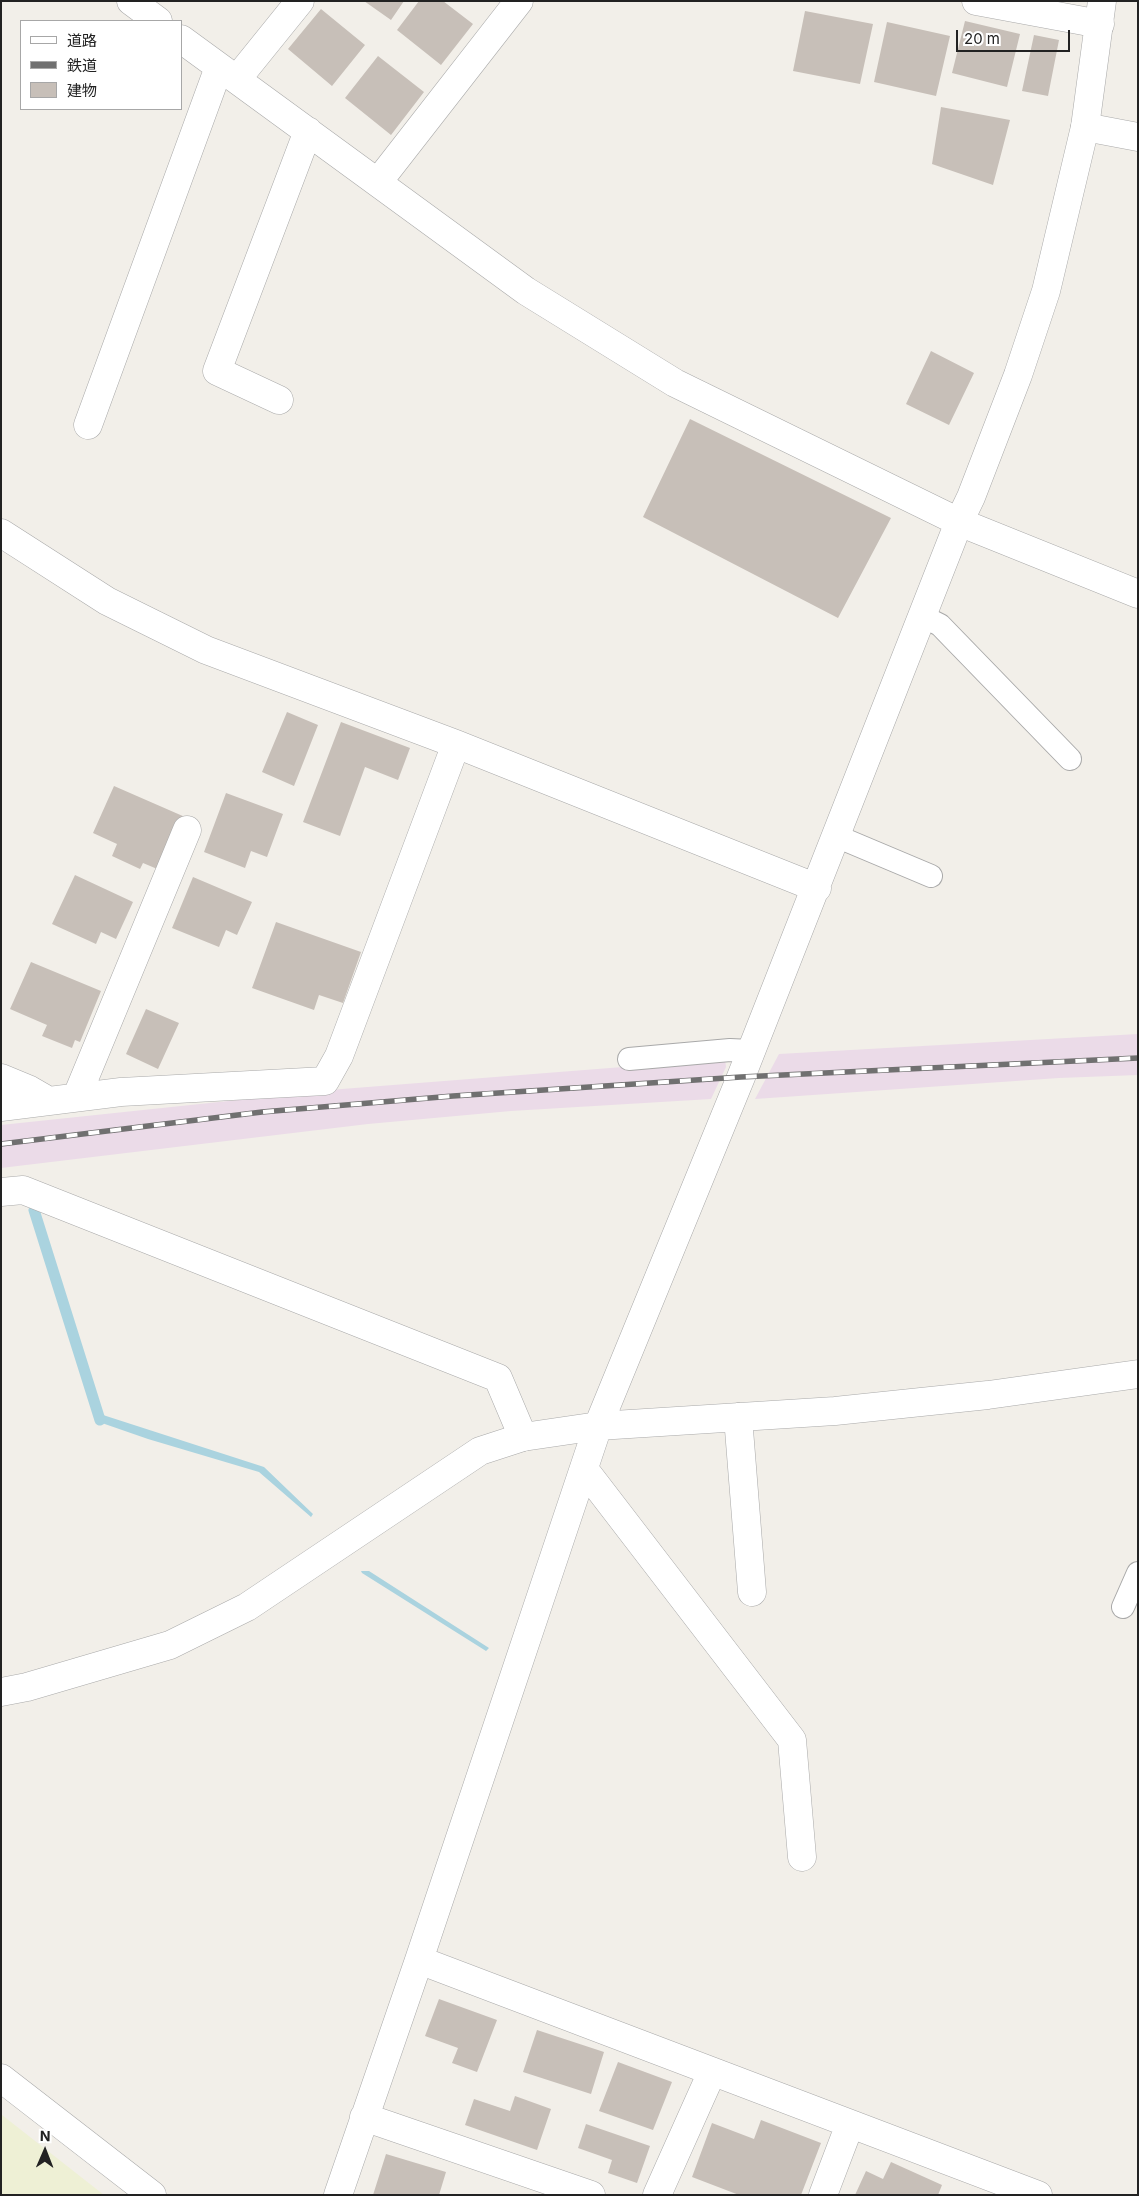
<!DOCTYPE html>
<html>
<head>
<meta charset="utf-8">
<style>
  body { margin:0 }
  #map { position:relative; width:1139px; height:2196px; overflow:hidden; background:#f2efe9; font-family:Inter,"Noto Sans JP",sans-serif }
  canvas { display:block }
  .frame { position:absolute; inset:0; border:2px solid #222; pointer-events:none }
  .legend { position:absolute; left:20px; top:20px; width:162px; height:90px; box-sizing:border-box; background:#fff; border:1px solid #a7a7a7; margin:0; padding:6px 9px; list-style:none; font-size:15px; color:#222 }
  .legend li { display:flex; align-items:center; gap:10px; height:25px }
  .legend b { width:25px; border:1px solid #a7a7a7 }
  .north { position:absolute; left:20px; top:2126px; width:50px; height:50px; -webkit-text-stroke:4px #fff; paint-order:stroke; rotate:1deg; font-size:14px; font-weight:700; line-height:20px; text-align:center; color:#222 }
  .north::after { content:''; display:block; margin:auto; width:18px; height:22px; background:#222; clip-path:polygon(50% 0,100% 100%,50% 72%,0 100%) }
  .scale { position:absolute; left:956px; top:30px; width:114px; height:22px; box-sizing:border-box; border:2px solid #222; border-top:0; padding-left:6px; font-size:15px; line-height:18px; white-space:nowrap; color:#222; -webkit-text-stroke:4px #fff; paint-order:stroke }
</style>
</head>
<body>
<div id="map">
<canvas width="1139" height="2196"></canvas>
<div class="frame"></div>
<ul class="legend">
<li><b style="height:6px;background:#fff"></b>道路</li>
<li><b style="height:6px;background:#707070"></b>鉄道</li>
<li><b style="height:14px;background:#c7bfb8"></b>建物</li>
</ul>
<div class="north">N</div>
<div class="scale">20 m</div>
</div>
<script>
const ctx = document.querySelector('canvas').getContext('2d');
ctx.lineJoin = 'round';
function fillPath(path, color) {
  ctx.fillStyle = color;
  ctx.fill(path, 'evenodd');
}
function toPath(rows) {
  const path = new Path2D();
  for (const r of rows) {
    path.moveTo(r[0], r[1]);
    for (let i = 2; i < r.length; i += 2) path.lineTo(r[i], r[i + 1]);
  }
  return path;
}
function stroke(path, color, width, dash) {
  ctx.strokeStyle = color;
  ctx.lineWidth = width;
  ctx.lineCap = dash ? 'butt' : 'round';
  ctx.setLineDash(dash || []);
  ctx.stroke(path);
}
fillPath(toPath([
  [1138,1034,1138,1075,1059,1078,755,1099,779,1054],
  [725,1059,726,1067,711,1099,511,1111,368,1124,1,1168,1,1125,342,1089]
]), '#ebdbe8');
fillPath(toPath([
  [2,2115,104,2195,1,2195]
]), '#eef0d5');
fillPath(toPath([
  [103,1415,264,1467,313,1514,311,1517,259,1472,148,1439,99,1422],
  [361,1571,369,1571,489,1648,486,1651,362,1573]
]), '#aad3df');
stroke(toPath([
  [34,1210,100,1420]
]), '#aad3df', 11);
fillPath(toPath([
  [364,1,404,1,391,20],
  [419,1,443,1,473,24,441,65,397,30],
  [321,9,365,45,332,86,288,49],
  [805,11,873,24,860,84,793,71],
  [965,21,1020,34,1007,87,952,73],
  [887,22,950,36,936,96,874,82],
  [1034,35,1059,40,1048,96,1022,91],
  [378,56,424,92,391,135,345,98],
  [941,107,1010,120,993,185,932,164],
  [931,351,974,373,949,425,906,404],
  [690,419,891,518,838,618,643,517],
  [287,712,318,725,294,786,262,772],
  [341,722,410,748,398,780,365,767,340,836,303,822],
  [114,786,185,817,162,871,143,863,140,869,112,856,117,844,93,833],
  [226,793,283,814,267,857,251,851,245,868,204,852],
  [75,875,133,902,116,939,101,932,96,944,52,924],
  [193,877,252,902,237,935,226,930,219,947,172,928],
  [276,922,361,952,343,1003,319,995,314,1010,252,988],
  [31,962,101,991,80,1042,75,1040,72,1048,42,1036,47,1025,10,1009],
  [146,1009,179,1023,158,1069,126,1054],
  [439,1999,497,2020,477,2072,452,2063,458,2048,425,2036],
  [537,2030,604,2052,591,2094,523,2072],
  [618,2062,672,2082,653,2130,599,2111],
  [515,2096,551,2109,537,2150,465,2125,474,2099,510,2111],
  [761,2120,821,2143,801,2195,739,2195,692,2177,712,2123,754,2139],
  [586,2124,650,2146,637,2183,608,2173,612,2160,578,2148],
  [386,2154,446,2172,439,2195,373,2195],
  [891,2162,942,2185,938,2195,855,2195,866,2171,883,2179]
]), '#c7bfb8');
const service = toPath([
  [922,616,940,625,1070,759],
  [836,836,931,876],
  [629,1059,730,1050,751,1051],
  [1123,1607,1138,1573]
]);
const minor = toPath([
  [131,1,158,21],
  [976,1,1100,24],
  [181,39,526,291,675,383,959,522,1138,594],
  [237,79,300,1],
  [1085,127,1138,137],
  [378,182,519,1],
  [279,400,217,371,308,131],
  [88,425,219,67],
  [1,533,107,601,206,650,456,744,817,888],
  [1,1078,30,1090,49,1101,121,1092,325,1081,339,1056,456,744],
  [77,1096,187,830],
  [1,1107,49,1101],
  [1,1192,23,1190,498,1378,523,1437],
  [738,1417,752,1592],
  [598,1426,835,1411,988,1395,1138,1374],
  [584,1469,792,1740,802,1857],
  [419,1960,1038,2195],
  [1,2078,152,2195],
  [364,2117,591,2195],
  [338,2195,419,1960,598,1426,741,1077,959,522],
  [657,2195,712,2072],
  [823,2195,850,2124]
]);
const tertiary = toPath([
  [959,522,971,497,1018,375,1046,291,1085,127,1102,1],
  [1,1692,27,1687,170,1645,247,1607,480,1451,523,1437,598,1426]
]);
stroke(service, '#a9a9a9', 24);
stroke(minor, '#a9a9a9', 29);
stroke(tertiary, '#a9a9a9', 29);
stroke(service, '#fff', 22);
stroke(minor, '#fff', 28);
stroke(tertiary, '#fff', 28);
const rail = toPath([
  [1,1144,262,1112,453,1096,741,1077,1138,1058]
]);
stroke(rail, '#707070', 5.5);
stroke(rail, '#fff', 4, [11]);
</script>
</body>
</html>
